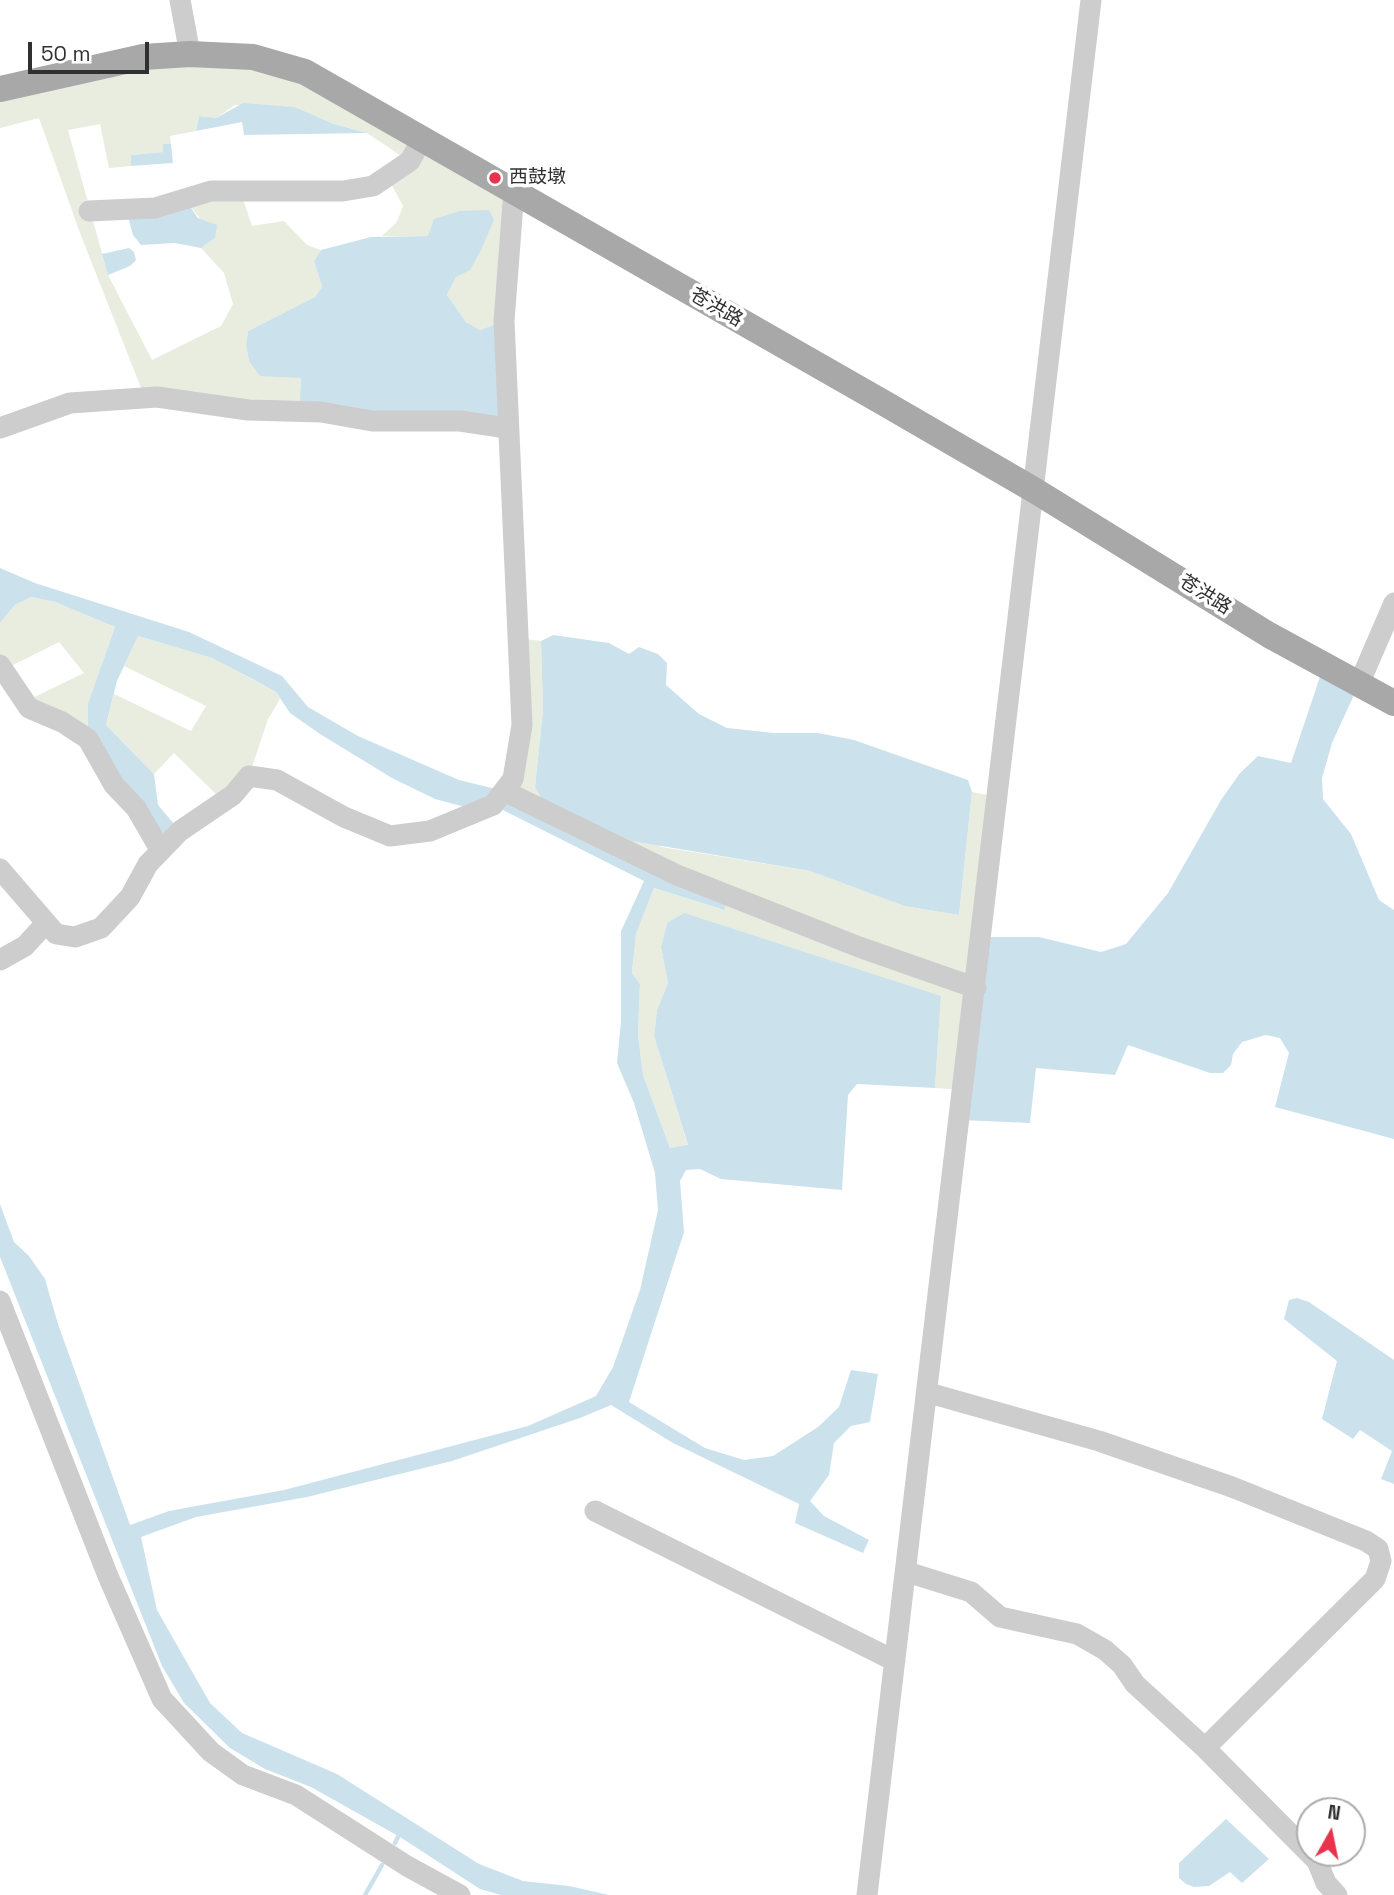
<!DOCTYPE html>
<html>
<head>
<meta charset="utf-8">
<style>
  body { margin:0 }
  #map { position:relative; width:1394px; height:1895px; overflow:hidden; background:#fff; font-family:"Space Grotesk",sans-serif }
  canvas { display:block }
  .north { position:absolute; left:1296px; top:1797px; width:70px; height:70px; box-sizing:border-box; background:#fff; border:2px solid #acacac; border-radius:50%; rotate:9deg; font-size:19px; font-weight:700; line-height:28px; text-align:center; color:#303030 }
  .north::after { content:''; display:block; margin:auto; width:24px; height:32px; background:#e7334e; clip-path:polygon(50% 0,100% 100%,50% 72%,0 100%) }
  .scale { position:absolute; left:28px; top:42px; width:121px; height:32px; box-sizing:border-box; border:4px solid #303030; border-top:0; padding-left:9px; font-size:21px; line-height:24px; white-space:nowrap; color:#303030; -webkit-text-stroke:5px #fff; paint-order:stroke }
</style>
</head>
<body>
<div id="map">
<canvas width="1394" height="1895"></canvas>
<div class="north">N</div>
<div class="scale">50 m</div>
</div>
<script>
const ctx = document.querySelector('canvas').getContext('2d');
ctx.lineJoin = 'round';
function fillPath(path, color) {
  ctx.fillStyle = color;
  ctx.fill(path, 'evenodd');
}
function toPath(rows) {
  const path = new Path2D();
  for (const r of rows) {
    path.moveTo(r[0], r[1]);
    for (let i = 2; i < r.length; i += 2) path.lineTo(r[i], r[i + 1]);
  }
  return path;
}
function stroke(path, color, width, dash) {
  ctx.strokeStyle = color;
  ctx.lineWidth = width;
  ctx.lineCap = dash ? 'butt' : 'round';
  ctx.setLineDash(dash || []);
  ctx.stroke(path);
}
function drawText(font, color, halo, rows, align = 'center') {
  ctx.font = font + ' "Space Grotesk","Noto Sans SC",sans-serif';
  ctx.lineWidth = 7;
  ctx.setLineDash([]);
  ctx.textBaseline = 'middle';
  ctx.strokeStyle = halo;
  ctx.fillStyle = color;
  for (const [text, x, y, turn = 0] of rows) {
    ctx.save();
    ctx.translate(x, y);
    ctx.rotate((+turn || 0) * Math.PI / 180);
    ctx.textAlign = isNaN(turn) ? turn : align;
    if (halo) ctx.strokeText(text, 0, 0);
    ctx.fillText(text, 0, 0);
    ctx.restore();
  }
}
fillPath(toPath([
  [253,57,514,190,504,321,480,330,466,322,447,295,456,277,428,236,382,236,397,222,403,206,388,178,409,161,367,133,334,124,295,107,235,105,216,118,199,116,196,131,170,136,171,144,163,144,163,152,131,155,131,166,109,168,100,124,68,130,108,275,152,360,221,326,233,304,224,273,201,248,215,238,185,199,240,190,252,226,284,221,307,245,321,250,314,261,322,287,315,297,248,331,246,346,249,361,301,377,299,412,145,398,80,233,39,118,0,128,0,89,49,77],
  [31,597,55,602,115,627,88,703,88,739,24,702,84,673,59,642,3,670,0,665,0,623,15,605],
  [138,636,212,658,276,692,280,699,268,719,249,776,223,801,174,753,154,774,106,725,114,694,191,731,206,706,124,666],
  [517,638,541,641,543,710,535,787,662,847,810,871,904,906,959,915,972,792,998,797,964,1090,935,1088,941,996,667,923,661,947,668,983,657,1010,654,1036,688,1146,670,1148,643,1075,638,1034,640,984,632,973,636,934,654,888,723,910,504,791,513,778]
]), '#e8eddf');
fillPath(toPath([
  [243,103,295,107,334,124,367,133,244,135,242,122,196,131,199,116,216,118],
  [163,144,171,144,173,163,131,166,131,155,163,152],
  [185,199,198,218,217,225,215,238,201,248,175,243,141,245,133,235,126,209],
  [489,210,494,220,481,250,470,270,456,277,447,295,466,322,480,330,504,321,507,428,299,412,301,378,260,376,249,361,246,346,248,331,315,297,322,287,314,261,321,250,371,237,428,236,434,219,460,211],
  [129,248,134,252,136,260,130,266,108,275,102,254],
  [0,568,35,583,189,632,282,676,308,707,358,736,459,780,504,791,728,895,724,910,654,888,636,934,632,973,640,984,638,1034,643,1075,670,1148,688,1145,654,1036,657,1010,668,983,661,947,667,923,684,913,941,996,935,1088,857,1084,848,1095,842,1190,721,1179,700,1169,686,1170,680,1181,684,1232,629,1402,705,1448,744,1460,773,1456,818,1427,839,1407,851,1370,878,1374,870,1422,851,1426,834,1443,829,1475,810,1501,824,1516,869,1540,863,1553,795,1523,799,1504,673,1443,611,1405,580,1418,452,1461,307,1497,196,1517,141,1537,157,1610,210,1703,242,1733,337,1774,479,1864,523,1881,569,1886,609,1895,501,1895,480,1889,400,1837,311,1787,265,1769,230,1748,184,1703,162,1666,0,1257,0,1204,14,1242,29,1256,45,1279,58,1324,130,1525,169,1511,284,1490,528,1426,596,1396,613,1367,640,1290,658,1210,655,1173,634,1103,617,1063,621,1021,621,931,644,881,493,805,465,807,435,799,392,778,320,734,290,713,276,692,256,681,212,658,138,636,117,681,106,725,154,774,158,805,180,831,161,851,88,739,88,703,115,627,55,602,31,597,15,605,0,623],
  [553,635,609,643,629,654,639,647,658,654,667,663,666,685,699,714,727,728,774,733,818,733,854,740,968,780,972,792,959,915,904,906,810,871,632,841,542,799,535,787,543,710,541,641],
  [1324,665,1359,684,1332,743,1322,778,1323,799,1351,834,1379,900,1394,910,1394,1139,1275,1107,1289,1053,1280,1038,1266,1035,1242,1042,1233,1054,1231,1065,1223,1073,1210,1073,1128,1045,1115,1075,1036,1068,1030,1123,961,1120,982,937,1039,937,1101,952,1126,944,1168,893,1221,800,1240,773,1258,756,1291,763],
  [1297,1298,1309,1302,1394,1360,1394,1484,1381,1479,1392,1451,1360,1430,1353,1439,1322,1419,1337,1361,1284,1319,1289,1300],
  [1226,1819,1269,1859,1242,1883,1230,1872,1209,1886,1194,1887,1186,1884,1179,1878,1179,1863]
]), '#cbe2ed');
stroke(toPath([
  [395,1843,401,1831],
  [365,1895,382,1865]
]), '#cbe2ed', 4.5);
stroke(toPath([
  [180,0,190,54],
  [89,211,155,208,211,191,343,191,373,186,410,161,423,137],
  [0,428,70,403,157,397,248,410,321,412,372,421,460,421,507,428],
  [0,665,29,708,62,722,88,739,114,785,136,808,161,851],
  [1359,684,1394,603],
  [504,791,677,875,859,947,976,988],
  [0,869,56,934,75,937,101,928,130,897,148,864,180,831,233,795,249,776,277,780,344,817,390,836,430,831,493,805,513,779,522,725,504,321,514,190],
  [0,960,25,946,46,923],
  [0,1301,108,1576,162,1699,211,1752,243,1775,296,1795,407,1866,460,1895],
  [929,1393,1099,1441,1232,1487,1366,1541,1378,1549,1381,1561,1375,1579,1205,1748],
  [595,1511,895,1661],
  [907,1572,971,1592,1000,1617,1077,1634,1105,1650,1122,1665,1135,1684,1205,1748,1317,1861,1326,1883,1337,1895],
  [867,1895,1091,0]
]), '#cdcdcd', 21);
stroke(toPath([
  [0,89,143,57,190,54,253,57,305,72,884,403,1034,490,1269,635,1394,703]
]), '#a8a8a8', 26);
for (const [x, y, r, color] of [
  [495,178,7,"#e7334e"]
]) {
  const dot = new Path2D();
  dot.arc(x, y, r, 0, 2 * Math.PI);
  ctx.fillStyle = color;
  ctx.fill(dot);
  stroke(dot, '#fff', 2.5);
}
drawText('19px', '#303030', '#fff', [
  ["西鼓墩",509,178]
], 'left');
drawText('19px', '#303030', '#fff', [
  ["苍洪路",716,308,30],
  ["苍洪路",1205,595,32]
]);
</script>
</body>
</html>
